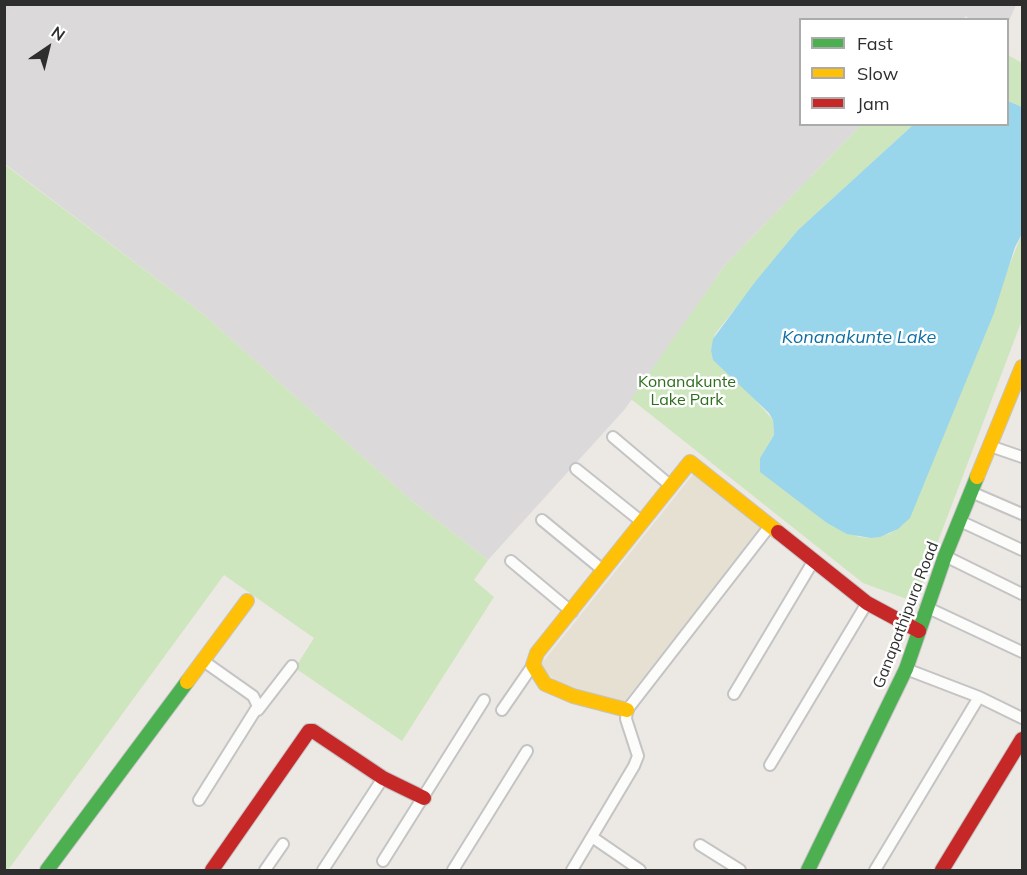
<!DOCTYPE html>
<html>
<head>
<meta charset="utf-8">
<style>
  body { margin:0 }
  #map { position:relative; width:1027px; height:875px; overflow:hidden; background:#ece8e4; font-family:Mulish,sans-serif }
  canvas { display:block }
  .frame { position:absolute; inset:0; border:6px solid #2e2e2e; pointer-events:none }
  .legend { position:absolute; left:799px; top:18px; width:210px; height:108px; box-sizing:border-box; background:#fff; border:2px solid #ababab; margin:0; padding:8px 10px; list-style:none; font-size:18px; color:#2e2e2e }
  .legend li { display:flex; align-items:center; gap:12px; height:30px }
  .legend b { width:30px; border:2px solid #ababab }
  .north { position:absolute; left:18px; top:18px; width:60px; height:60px; -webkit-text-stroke:4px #fff; paint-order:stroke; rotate:35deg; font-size:16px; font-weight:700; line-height:24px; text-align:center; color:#2e2e2e }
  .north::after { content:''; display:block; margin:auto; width:21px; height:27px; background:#2e2e2e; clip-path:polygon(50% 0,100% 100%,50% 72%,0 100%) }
</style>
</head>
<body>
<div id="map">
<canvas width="1027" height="875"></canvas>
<div class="frame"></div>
<ul class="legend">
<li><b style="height:8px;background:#4caf50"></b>Fast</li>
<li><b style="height:8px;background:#ffc107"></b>Slow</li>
<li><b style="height:8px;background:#c62828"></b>Jam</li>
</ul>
<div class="north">N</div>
</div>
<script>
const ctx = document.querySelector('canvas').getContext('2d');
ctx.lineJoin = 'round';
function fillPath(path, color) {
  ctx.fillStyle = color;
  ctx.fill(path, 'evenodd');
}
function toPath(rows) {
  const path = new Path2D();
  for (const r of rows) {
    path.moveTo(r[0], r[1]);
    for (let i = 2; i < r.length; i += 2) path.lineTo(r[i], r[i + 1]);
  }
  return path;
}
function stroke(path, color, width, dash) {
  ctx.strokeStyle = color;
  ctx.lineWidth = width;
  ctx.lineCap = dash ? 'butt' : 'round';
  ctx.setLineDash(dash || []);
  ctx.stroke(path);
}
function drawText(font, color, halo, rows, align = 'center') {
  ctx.font = font + ' Mulish,sans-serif';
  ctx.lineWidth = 5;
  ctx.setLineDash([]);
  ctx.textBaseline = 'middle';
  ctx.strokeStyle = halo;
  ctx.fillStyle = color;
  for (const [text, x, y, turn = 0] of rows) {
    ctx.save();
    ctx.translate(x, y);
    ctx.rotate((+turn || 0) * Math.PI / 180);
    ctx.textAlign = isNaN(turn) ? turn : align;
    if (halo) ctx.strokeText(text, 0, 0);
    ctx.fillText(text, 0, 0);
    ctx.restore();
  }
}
fillPath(toPath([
  [4,5,1016,5,1008,23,1008,20,969,19,966,16,962,20,800,20,800,124,861,125,725,265,625,409,488,560,411,500,202,313,5,164]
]), '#dcd9db');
fillPath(toPath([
  [695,472,761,529,623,703,566,689,539,667]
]), '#e6e0d3');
fillPath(toPath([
  [1008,55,1022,63,1022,107,1008,101],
  [861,125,913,125,798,230,715,334,711,350,773,420,774,435,760,458,827,523,859,537,871,538,889,534,904,524,1022,234,1022,320,915,602,863,583,631,399,725,265],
  [4,164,202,313,411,500,488,560,474,580,494,597,402,741,295,668,314,638,224,575,8,870,4,870]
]), '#cee6be');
fillPath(toPath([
  [1008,101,1022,107,1022,234,1015,247,994,313,910,518,898,529,880,537,871,538,847,534,827,523,760,472,760,458,774,435,773,420,769,413,713,360,711,350,713,339,755,282,798,230,913,125,1008,124]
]), '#99d6ec');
const street = toPath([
  [613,437,671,486],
  [990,446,1022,457],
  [576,469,642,522],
  [971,492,1022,514],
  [542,520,604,571],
  [960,521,1022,550],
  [945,556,1022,594],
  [511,561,572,612],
  [926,607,1022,652],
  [906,669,979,697,1022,718],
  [734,694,814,560],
  [258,710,292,666],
  [502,710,533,665],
  [770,765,867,603],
  [199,800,258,706,253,696,202,660],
  [592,837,640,870],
  [700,845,740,870],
  [383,861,484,700],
  [265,870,283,844],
  [323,870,383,778],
  [453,870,527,751],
  [572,870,634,766,638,756,626,719,627,710,769,527],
  [875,870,979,697]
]);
const fast = toPath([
  [47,870,187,682],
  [808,870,906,669,945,556,977,477]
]);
const slow = toPath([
  [977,477,1022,367],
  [187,682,247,601],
  [627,710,573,696,545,684,533,665,537,653,690,462,778,532]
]);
const jam = toPath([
  [778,532,867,603,919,631],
  [212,870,309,731,313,731,383,778,424,798],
  [942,870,1022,739]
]);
stroke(street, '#c5c4c5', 14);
stroke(fast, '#c5c4c5', 16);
stroke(slow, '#c5c4c5', 16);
stroke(jam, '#c5c4c5', 16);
stroke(street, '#fcfcfb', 10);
stroke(fast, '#4caf50', 14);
stroke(slow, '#ffc107', 14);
stroke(jam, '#c62828', 14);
drawText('16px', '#2c6e1b', '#fff', [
  ["Konanakunte",687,382],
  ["Lake Park",687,400]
]);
drawText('16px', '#2e2e2e', '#fff', [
  ["Ganapathipura Road",906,615,-69]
]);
drawText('italic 18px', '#0d6fa3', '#fff', [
  ["Konanakunte Lake",859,338]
]);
</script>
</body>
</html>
